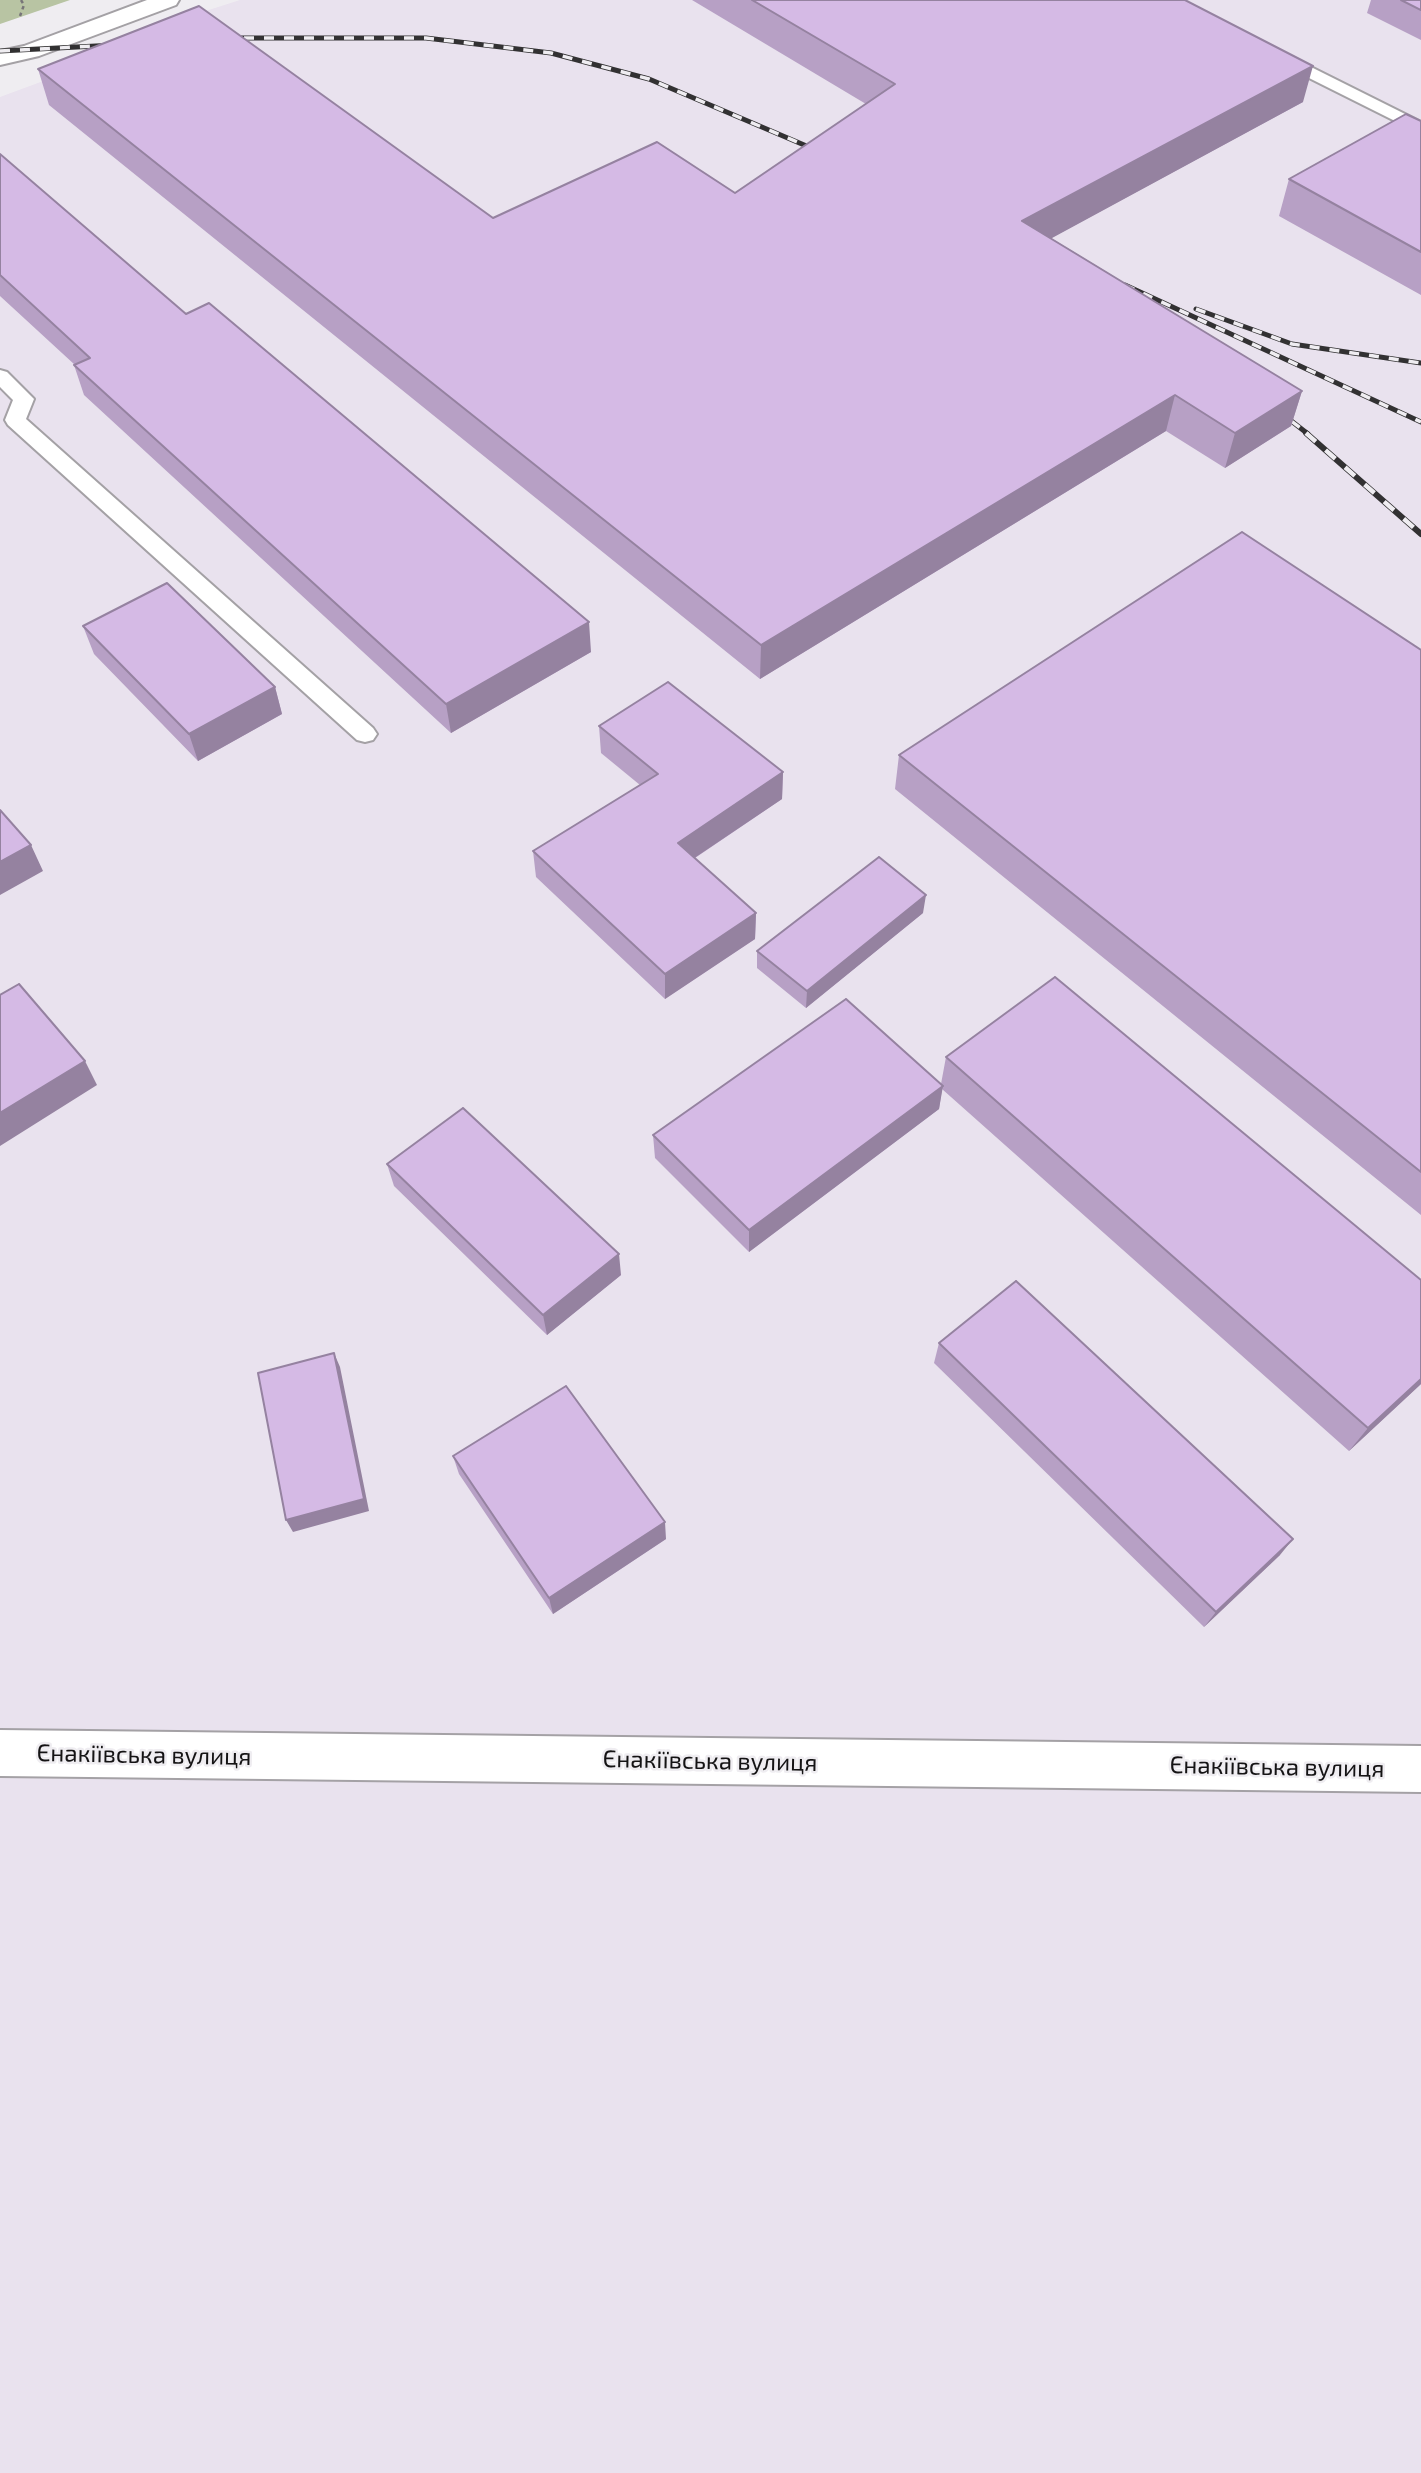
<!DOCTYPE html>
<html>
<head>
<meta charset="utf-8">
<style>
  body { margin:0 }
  canvas { display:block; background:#efedf1 }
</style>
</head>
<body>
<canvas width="1421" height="2473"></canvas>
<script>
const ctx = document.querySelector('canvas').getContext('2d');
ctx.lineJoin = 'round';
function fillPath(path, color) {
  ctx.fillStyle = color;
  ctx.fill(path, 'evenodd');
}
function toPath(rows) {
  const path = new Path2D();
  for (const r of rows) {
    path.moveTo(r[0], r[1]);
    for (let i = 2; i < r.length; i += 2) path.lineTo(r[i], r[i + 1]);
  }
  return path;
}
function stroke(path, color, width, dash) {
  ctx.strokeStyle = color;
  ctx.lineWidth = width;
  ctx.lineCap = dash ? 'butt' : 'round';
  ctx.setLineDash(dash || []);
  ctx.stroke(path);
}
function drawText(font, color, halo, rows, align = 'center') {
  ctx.font = font + ' "Exo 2",sans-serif';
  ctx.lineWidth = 5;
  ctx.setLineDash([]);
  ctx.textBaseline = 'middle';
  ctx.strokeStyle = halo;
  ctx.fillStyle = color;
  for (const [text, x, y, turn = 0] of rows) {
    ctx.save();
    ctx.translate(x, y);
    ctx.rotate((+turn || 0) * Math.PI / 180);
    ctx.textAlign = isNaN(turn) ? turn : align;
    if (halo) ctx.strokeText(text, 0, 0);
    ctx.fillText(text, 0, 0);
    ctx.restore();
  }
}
fillPath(toPath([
  [240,0,1421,0,1421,2473,0,2473,0,97,103,59,115,40]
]), '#e9e2ee');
fillPath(toPath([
  [0,0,70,0,0,24]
]), '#b8c4a3');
const lane = toPath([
  [1279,51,1421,122,1421,134,1273,60,1270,56,1279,51],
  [0,370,7,372,34,399,26,419,373,728,377,734,373,740,365,742,357,740,8,425,5,420,13,400,0,387,0,370]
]);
const secondary = toPath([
  [147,0,179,0,176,5,39,56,0,65,0,51,24,46,147,0],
  [0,1730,1421,1746,1421,1792,0,1776,0,1730]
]);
stroke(lane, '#a4a1a5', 4);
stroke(secondary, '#a4a1a5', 4);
stroke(toPath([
  [20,16,24,5,21,0]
]), '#777578', 2.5, [3.5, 3.5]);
fillPath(lane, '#fff');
fillPath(secondary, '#fff');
const railFar1 = toPath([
  [224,38,426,38,551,53,649,79,823,153],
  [0,51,115,45],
  [1125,285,1421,422],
  [1196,309,1292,344,1421,363],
  [1276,409,1308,434]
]);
const rail = toPath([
  [1306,433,1421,534]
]);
stroke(railFar1, '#323132', 5);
stroke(rail, '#323132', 6);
stroke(railFar1, '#efedf1', 3.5, [10]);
stroke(rail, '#efedf1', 4.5, [13]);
fillPath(toPath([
  [692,0,1185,0,1303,102,1051,238,1302,391,1291,426,1225,468,1166,431,760,679,49,105,38,69,493,218,735,193,866,104],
  [1371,0,1421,0,1421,40,1367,13],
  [1421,121,1421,295,1279,216,1289,179],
  [0,154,186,314,591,652,451,733,84,395,74,365,75,365,0,296],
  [83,626,275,687,282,714,198,761,94,654],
  [1421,650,1421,1215,895,789,899,755],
  [599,726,783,772,782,799,695,858,756,913,755,939,665,999,536,877,533,851,640,785,601,753],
  [923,913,806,1008,757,968,757,951],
  [946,1057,1421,1280,1421,1384,1349,1451,942,1089,939,1109,749,1252,655,1158,653,1135,941,1084],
  [387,1164,621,1275,547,1335,394,1186],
  [939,1343,1280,1555,1204,1627,934,1363],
  [453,1456,666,1539,553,1614,459,1474]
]), '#b7a0c5');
fillPath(toPath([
  [1313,66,1303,102,1017,257,1022,221],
  [1302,391,1291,426,1225,468,1235,433],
  [1175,395,1166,431,760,679,761,645],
  [589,622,591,652,451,733,446,704],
  [275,687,282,714,198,761,189,734],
  [783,772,782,799,678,869,678,843],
  [31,845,43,871,0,895,0,862],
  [926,895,923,913,806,1008,807,991],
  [756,913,755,939,665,999,665,974],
  [85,1061,97,1085,0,1146,0,1113],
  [943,1086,939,1109,749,1252,749,1230],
  [619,1254,621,1275,547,1335,543,1315],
  [334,1353,340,1367,369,1511,293,1532,286,1520],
  [1421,1379,1421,1384,1349,1451,1368,1428],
  [665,1522,666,1539,553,1614,549,1598],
  [1293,1539,1280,1555,1204,1627,1216,1612]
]), '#9582a0');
const building = toPath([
  [752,0,1185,0,1313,66,1022,221,1302,391,1235,433,1175,395,761,645,38,69,199,6,493,218,657,142,735,193,895,84,752,0],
  [1401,0,1421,0,1421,10,1401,0],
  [1406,114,1421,121,1421,252,1289,179,1406,114],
  [0,154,186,314,209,303,589,622,446,704,74,365,90,358,0,275,0,154],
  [1242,532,1421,650,1421,1172,899,755,1242,532],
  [167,583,275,687,189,734,83,626,167,583],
  [668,682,783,772,678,843,756,913,665,974,533,851,658,774,599,726,668,682],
  [0,810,31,845,0,862,0,810],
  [879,857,926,895,807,991,757,951,879,857],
  [1055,977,1421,1280,1421,1379,1368,1428,946,1057,1055,977],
  [19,984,85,1061,0,1113,0,995,19,984],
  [846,999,943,1086,749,1230,653,1135,846,999],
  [463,1108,619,1254,543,1315,387,1164,463,1108],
  [1016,1281,1293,1539,1216,1612,939,1343,1016,1281],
  [334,1353,364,1499,286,1520,258,1373,334,1353],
  [566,1386,665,1522,549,1598,453,1456,566,1386]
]);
fillPath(building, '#d5bae5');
stroke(building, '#9582a0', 2);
drawText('24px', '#141314', '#efedf1', [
  ["Єнакіївська вулиця",144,1755,1],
  ["Єнакіївська вулиця",710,1761,1],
  ["Єнакіївська вулиця",1277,1767,1]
]);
</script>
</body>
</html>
